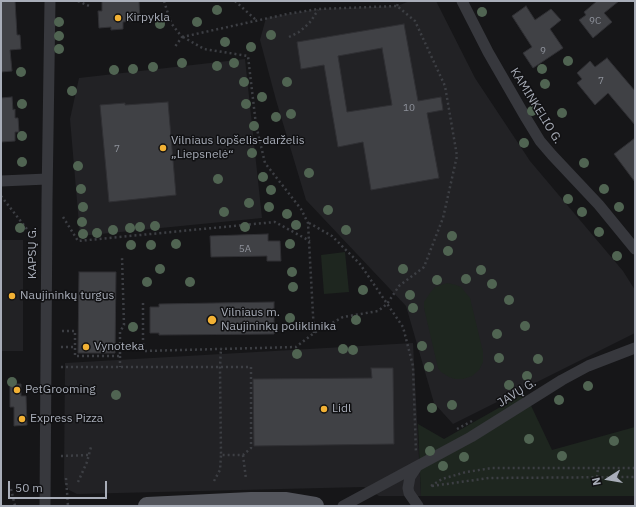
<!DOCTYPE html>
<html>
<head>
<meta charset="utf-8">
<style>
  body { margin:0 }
  #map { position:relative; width:636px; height:507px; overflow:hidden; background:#161618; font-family:"IBM Plex Sans",sans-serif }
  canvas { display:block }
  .frame { position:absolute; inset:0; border:2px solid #a8adb8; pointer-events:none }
  .north { position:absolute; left:588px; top:459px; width:40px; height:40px; -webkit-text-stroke:3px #111113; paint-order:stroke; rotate:258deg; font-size:11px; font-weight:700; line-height:16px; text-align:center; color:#a8adb8 }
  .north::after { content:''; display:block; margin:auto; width:14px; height:18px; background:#a8adb8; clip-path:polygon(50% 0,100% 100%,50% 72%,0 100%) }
  .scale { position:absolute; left:8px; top:481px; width:99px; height:18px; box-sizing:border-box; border:2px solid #a8adb8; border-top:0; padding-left:5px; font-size:12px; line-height:14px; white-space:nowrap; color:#a8adb8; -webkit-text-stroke:3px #111113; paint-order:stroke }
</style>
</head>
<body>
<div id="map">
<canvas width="636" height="507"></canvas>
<div class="frame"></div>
<div class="north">N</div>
<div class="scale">50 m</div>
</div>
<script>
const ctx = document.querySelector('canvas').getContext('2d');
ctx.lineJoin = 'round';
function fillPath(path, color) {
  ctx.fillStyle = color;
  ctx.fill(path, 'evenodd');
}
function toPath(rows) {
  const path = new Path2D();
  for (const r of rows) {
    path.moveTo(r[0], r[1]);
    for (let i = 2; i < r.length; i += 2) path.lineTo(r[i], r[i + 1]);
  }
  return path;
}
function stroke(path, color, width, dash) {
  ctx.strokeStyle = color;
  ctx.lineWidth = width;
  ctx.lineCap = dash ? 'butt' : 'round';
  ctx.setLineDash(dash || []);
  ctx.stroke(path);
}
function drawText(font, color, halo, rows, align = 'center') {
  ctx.font = font + ' "IBM Plex Sans",sans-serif';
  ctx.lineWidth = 3;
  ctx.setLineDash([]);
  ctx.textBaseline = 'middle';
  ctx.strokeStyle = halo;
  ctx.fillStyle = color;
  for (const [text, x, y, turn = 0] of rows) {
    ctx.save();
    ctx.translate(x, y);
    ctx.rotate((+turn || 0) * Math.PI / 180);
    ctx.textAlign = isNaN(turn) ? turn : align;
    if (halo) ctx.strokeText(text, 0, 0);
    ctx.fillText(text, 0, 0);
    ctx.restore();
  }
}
fillPath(toPath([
  [410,1,436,1,475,78,530,161,623,271,635,290,635,333,453,424,434,403,406,306,306,200,276,100,260,40,266,18,318,9,397,6],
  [245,59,262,218,80,236,70,119,79,78],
  [1,240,23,240,23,351,1,351],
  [413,343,421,496,379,496,364,487,77,494,69,490,65,485,64,478,65,363]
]), '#222225');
fillPath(toPath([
  [345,252,349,292,324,294,321,255],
  [447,283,456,285,461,287,470,298,483,352,483,362,479,370,472,376,463,379,455,379,449,377,441,372,438,368,424,308,424,302,430,293,435,287],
  [525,393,552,450,635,427,635,496,421,496,418,424,444,439]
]), '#1e261f');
const building = toPath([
  [1,1,15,1,17,35,20,35,21,49,10,50,12,71,1,72,1,1],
  [102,1,139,1,140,20,123,22,123,29,111,30,111,27,99,28,98,11,102,11,102,1],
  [597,1,619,1,604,13,612,22,593,38,579,20,586,15,584,12,597,1],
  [526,6,535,20,551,9,561,20,550,29,563,48,533,68,523,53,532,47,512,16,526,6],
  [404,24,418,101,441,97,443,110,427,113,439,178,371,190,363,142,338,147,324,65,301,69,297,42,404,24],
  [382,48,392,105,347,112,338,56,382,48],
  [607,58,635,91,635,125,608,93,595,105,577,83,582,79,577,73,590,61,595,67,607,58],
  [12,97,13,110,15,109,15,118,18,118,19,132,15,132,15,141,1,142,1,98,12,97],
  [168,102,176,195,109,202,100,105,125,103,125,105,168,102],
  [635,138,635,182,614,154,635,138],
  [268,234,268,241,280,241,281,261,267,261,267,256,211,257,210,236,268,234],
  [79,272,116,272,115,353,78,353,79,272],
  [274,302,274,334,159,335,159,333,150,333,150,307,159,307,159,304,274,302],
  [371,368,393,368,394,444,254,446,253,379,372,378,371,368],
  [10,384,21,384,21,396,26,396,27,425,14,426,14,407,10,407,10,384]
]);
fillPath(building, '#404145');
stroke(building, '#303034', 1);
stroke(toPath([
  [78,1,89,6],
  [164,1,171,23,182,37,174,48],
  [235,1,256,20],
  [397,6,399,1],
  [183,37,204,49,248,56,256,125,265,163,301,209,308,223,314,333],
  [289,37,299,32,305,27,311,21,318,10],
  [1,196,30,233],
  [63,217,78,241,275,222,310,241],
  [309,223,332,236,360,264,403,327,413,366,416,453],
  [143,303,143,351,296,347,314,333,343,317,378,311,387,304,399,286,424,267,443,218,457,156,445,86,415,21,397,6,318,9,287,14,182,37],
  [62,331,75,331,75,356,120,356,120,332,124,325,122,257],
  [61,347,75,347],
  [120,356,120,367],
  [61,367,251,367,251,448,243,455,221,455,220,367,221,348],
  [457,429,472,421],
  [243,455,246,479],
  [61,456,89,455],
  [597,477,598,468],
  [66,478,68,506],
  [214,481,220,470,221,455],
  [78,482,87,462,91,447],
  [431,486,442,479,466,472,492,468,635,468],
  [432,486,489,478,635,477],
  [11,489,15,506]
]), '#3d3f44', 2.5, [2, 3]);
stroke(toPath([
  [462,1,488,52,526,118,540,141,552,155,599,205,635,249],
  [1,181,47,179],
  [416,468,410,477,408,488,409,493,418,506],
  [45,506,47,200,50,1],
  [343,506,471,437,562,380,588,366,635,348]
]), '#37383d', 11);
stroke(toPath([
  [147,506,251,501,285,501,315,506]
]), '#53555c', 18);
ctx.fillStyle = '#506452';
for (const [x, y] of [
  [217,10],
  [482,12],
  [59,22],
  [197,22],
  [160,24],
  [271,35],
  [59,36],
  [225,42],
  [251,47],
  [59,49],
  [568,61],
  [182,63],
  [234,63],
  [217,66],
  [153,67],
  [133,69],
  [542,69],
  [114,70],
  [21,72],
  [244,82],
  [287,82],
  [545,84],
  [72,91],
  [262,97],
  [22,104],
  [246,104],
  [532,111],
  [562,113],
  [291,114],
  [276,117],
  [254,126],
  [22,136],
  [524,143],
  [252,153],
  [22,162],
  [584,163],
  [78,166],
  [309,173],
  [263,177],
  [218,179],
  [81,189],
  [604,189],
  [271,190],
  [568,199],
  [249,203],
  [83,207],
  [269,207],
  [619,207],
  [328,210],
  [224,212],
  [582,212],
  [287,214],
  [82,222],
  [296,225],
  [155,226],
  [140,227],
  [245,227],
  [20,228],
  [130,228],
  [113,230],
  [346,230],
  [599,232],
  [97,233],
  [83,234],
  [452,236],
  [176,244],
  [290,244],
  [131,245],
  [151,245],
  [448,251],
  [617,256],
  [160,269],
  [403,269],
  [481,270],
  [292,272],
  [466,279],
  [437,280],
  [147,282],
  [190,282],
  [492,284],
  [293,287],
  [363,290],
  [410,295],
  [509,300],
  [413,308],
  [290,318],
  [356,320],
  [525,326],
  [133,327],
  [497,334],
  [422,346],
  [343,349],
  [353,350],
  [297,354],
  [499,358],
  [538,359],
  [429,367],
  [527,376],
  [12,382],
  [509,385],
  [588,386],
  [116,395],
  [559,400],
  [452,405],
  [432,408],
  [529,439],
  [614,441],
  [430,451],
  [562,456],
  [464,457],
  [443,466]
]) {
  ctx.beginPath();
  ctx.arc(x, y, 5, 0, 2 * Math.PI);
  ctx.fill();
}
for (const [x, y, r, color] of [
  [118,18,4,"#f2b134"],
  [163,148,4,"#f2b134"],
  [12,296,4,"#f2b134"],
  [212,320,5,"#f2b134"],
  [86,347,4,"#f2b134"],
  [17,390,4,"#f2b134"],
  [324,409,4,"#f2b134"],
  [22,419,4,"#f2b134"]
]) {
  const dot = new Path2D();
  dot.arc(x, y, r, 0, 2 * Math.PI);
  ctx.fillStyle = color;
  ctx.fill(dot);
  stroke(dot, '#111113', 1.5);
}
drawText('10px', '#8e929b', null, [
  ["9C",595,21],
  ["9",543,51],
  ["7",601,81],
  ["10",409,108],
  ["7",117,149],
  ["5A",245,249]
]);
drawText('12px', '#a8adb8', '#111113', [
  ["Kirpykla",126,18],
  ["Vilniaus lopšelis-darželis",171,141],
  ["„Liepsnelė“",171,155],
  ["Naujininkų turgus",20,296],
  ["Vilniaus m.",221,313],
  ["Naujininkų poliklinika",221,327],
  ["Vynoteka",94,347],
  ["PetGrooming",25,390],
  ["Lidl",332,409],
  ["Express Pizza",30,419]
], 'left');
drawText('12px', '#a8adb8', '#111113', [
  ["KAMINKELIO G.",536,106,58],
  ["KAPSŲ G.",33,253,-90],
  ["JAVŲ G.",517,393,-32]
]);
</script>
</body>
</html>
